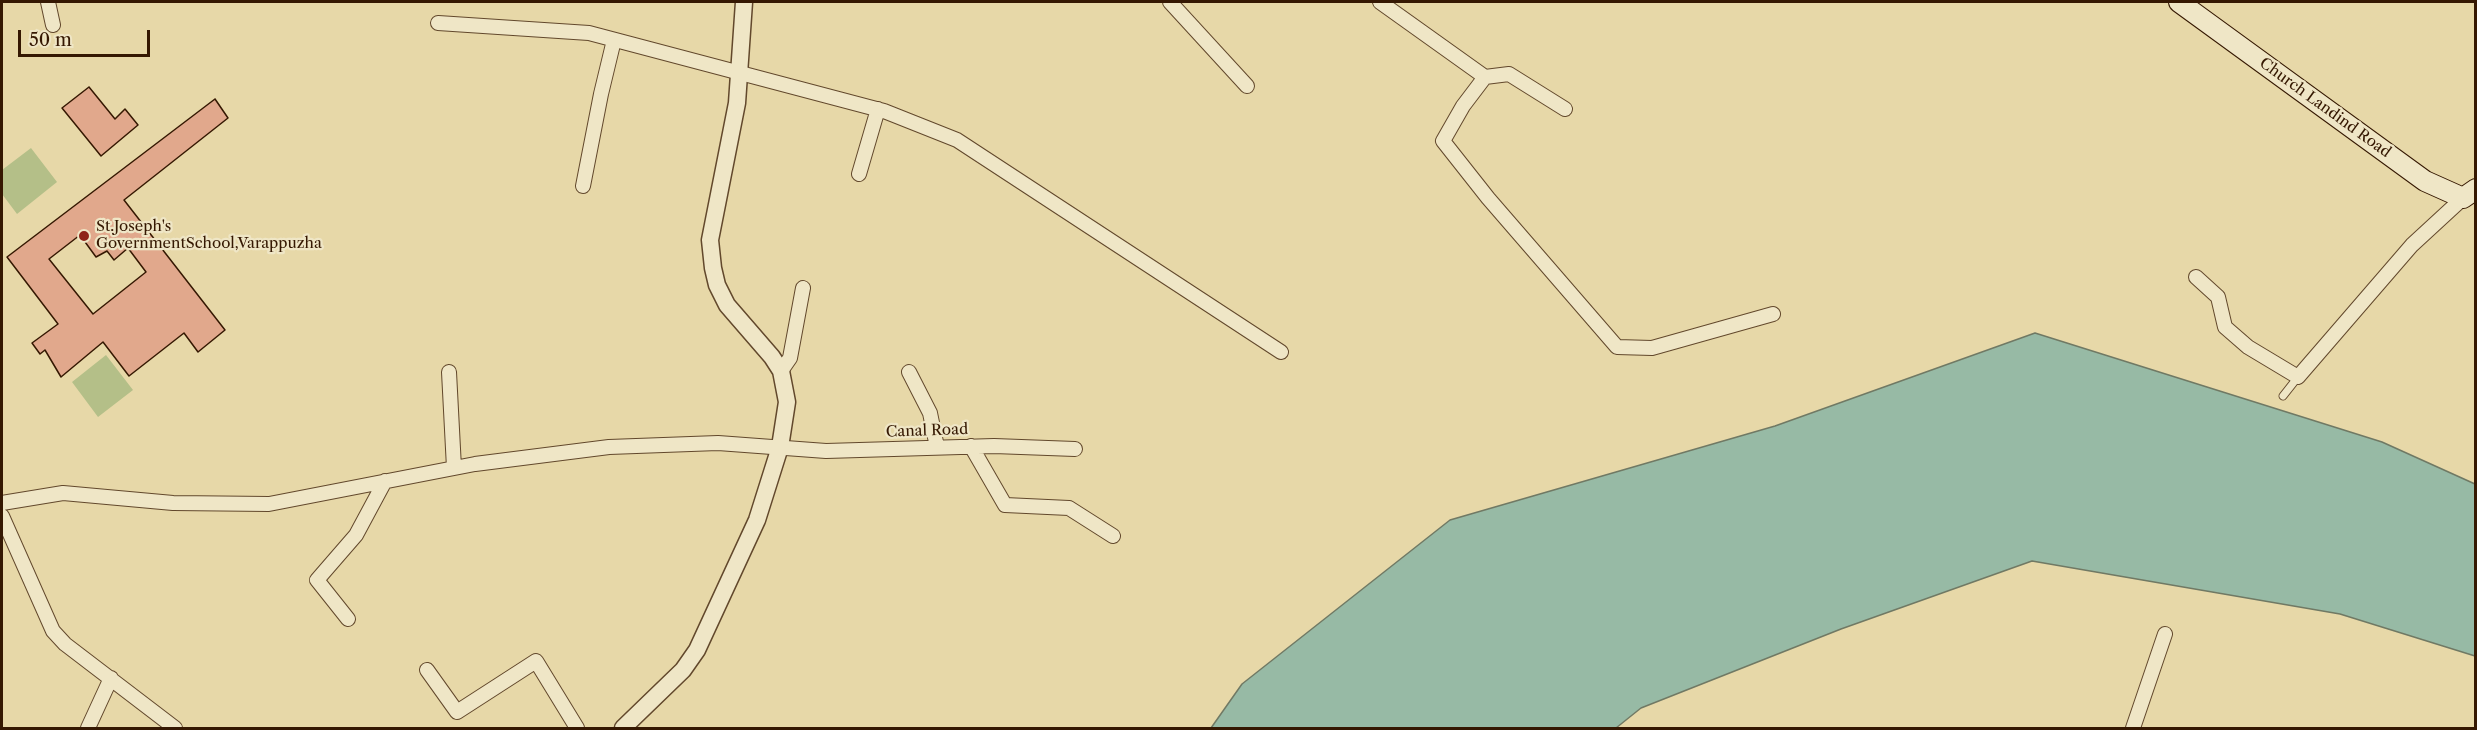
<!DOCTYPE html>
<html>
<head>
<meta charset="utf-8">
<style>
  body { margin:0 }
  #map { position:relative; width:2477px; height:730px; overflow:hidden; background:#e7d8a8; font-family:"Libre Caslon Text",serif }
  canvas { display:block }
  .frame { position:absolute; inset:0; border:3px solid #351802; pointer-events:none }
  .scale { position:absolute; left:18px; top:30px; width:132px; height:27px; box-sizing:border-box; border:3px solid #351802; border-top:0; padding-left:8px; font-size:18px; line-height:21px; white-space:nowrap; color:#351802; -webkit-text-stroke:4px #efe6c6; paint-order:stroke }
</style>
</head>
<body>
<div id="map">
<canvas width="2477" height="730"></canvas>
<div class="frame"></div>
<div class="scale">50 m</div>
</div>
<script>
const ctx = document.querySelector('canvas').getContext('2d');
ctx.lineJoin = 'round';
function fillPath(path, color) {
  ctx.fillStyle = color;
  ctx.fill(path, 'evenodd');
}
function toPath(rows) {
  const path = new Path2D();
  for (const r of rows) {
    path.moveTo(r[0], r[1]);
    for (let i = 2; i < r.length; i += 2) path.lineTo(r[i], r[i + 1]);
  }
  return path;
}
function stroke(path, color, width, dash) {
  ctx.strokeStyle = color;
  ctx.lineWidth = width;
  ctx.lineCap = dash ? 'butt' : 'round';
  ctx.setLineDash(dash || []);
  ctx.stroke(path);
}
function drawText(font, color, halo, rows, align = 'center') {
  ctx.font = font + ' "Libre Caslon Text",serif';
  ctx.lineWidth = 4.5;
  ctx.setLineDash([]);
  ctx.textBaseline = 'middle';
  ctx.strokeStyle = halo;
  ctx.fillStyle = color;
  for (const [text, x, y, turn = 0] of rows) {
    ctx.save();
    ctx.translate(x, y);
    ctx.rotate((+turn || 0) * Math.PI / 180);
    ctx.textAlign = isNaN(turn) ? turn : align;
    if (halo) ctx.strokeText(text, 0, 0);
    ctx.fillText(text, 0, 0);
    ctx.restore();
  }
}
fillPath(toPath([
  [31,148,57,182,17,214,2,194,2,170],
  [106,355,133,390,98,417,72,382]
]), '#b4bf88');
const water = toPath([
  [2035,333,2382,442,2475,484,2475,656,2340,614,2032,561,1841,629,1641,708,1616,728,1211,728,1242,684,1450,520,1775,426,2035,333]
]);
fillPath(water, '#97baa5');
stroke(water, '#707964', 1.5);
const building = toPath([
  [89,87,115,119,125,109,138,125,101,156,62,108,89,87],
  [215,99,228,118,124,200,225,330,198,352,184,333,129,376,103,342,61,377,45,350,40,354,32,343,58,324,7,257,215,99],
  [80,235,96,257,107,251,114,260,128,248,146,272,93,314,49,259,80,235]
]);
fillPath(building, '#e1a88c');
stroke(building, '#351802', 1.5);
const service = toPath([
  [2283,396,2298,377]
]);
const minor = toPath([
  [48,2,53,25],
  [1170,2,1247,86],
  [1380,2,1485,77,1509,74,1565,109],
  [438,23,589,33,884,111,957,140,1281,352],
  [1485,77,1463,106,1443,141,1488,198,1617,347,1652,348,1773,314],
  [859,174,878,109],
  [583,186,601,94,614,40],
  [2196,277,2218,297,2225,327,2248,347,2298,377,2412,245,2463,198],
  [781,371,790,358,803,288],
  [449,372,454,468],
  [909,372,930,413,937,447],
  [971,446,1005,505,1069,508,1113,536],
  [2,503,63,493,173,503,269,504,475,464,609,447,718,443,826,451,994,446,1075,449],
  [2,516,53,631,65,644,175,728],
  [348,619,317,580,356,535,385,481],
  [427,670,457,712,536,661,577,728],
  [88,728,111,678],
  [2133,728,2165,634]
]);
const tertiary = toPath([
  [623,728,683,670,697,650,757,520,780,447,787,402,781,371,772,357,727,305,717,285,713,268,710,240,737,103,744,2]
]);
const secondary = toPath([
  [2179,2,2425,181,2463,198,2476,189]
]);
stroke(service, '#62482c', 9);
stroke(minor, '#62482c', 16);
stroke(tertiary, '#62482c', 19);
stroke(secondary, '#351802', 22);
stroke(service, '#efe6c6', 7);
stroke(minor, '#efe6c6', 14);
stroke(tertiary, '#efe6c6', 16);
stroke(secondary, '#efe6c6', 20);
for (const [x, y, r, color] of [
  [84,236,6,"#8f2418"]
]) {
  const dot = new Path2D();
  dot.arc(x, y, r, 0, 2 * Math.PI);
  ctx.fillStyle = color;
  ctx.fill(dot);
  stroke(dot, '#efe6c6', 2);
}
drawText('15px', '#351802', '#efe6c6', [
  ["Church Landind Road",2325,108,36],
  ["Canal Road",927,431,-2]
]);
drawText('15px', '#351802', '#efe6c6', [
  ["St.Joseph's",96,227],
  ["GovernmentSchool,Varappuzha",96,244]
], 'left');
</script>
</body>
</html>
